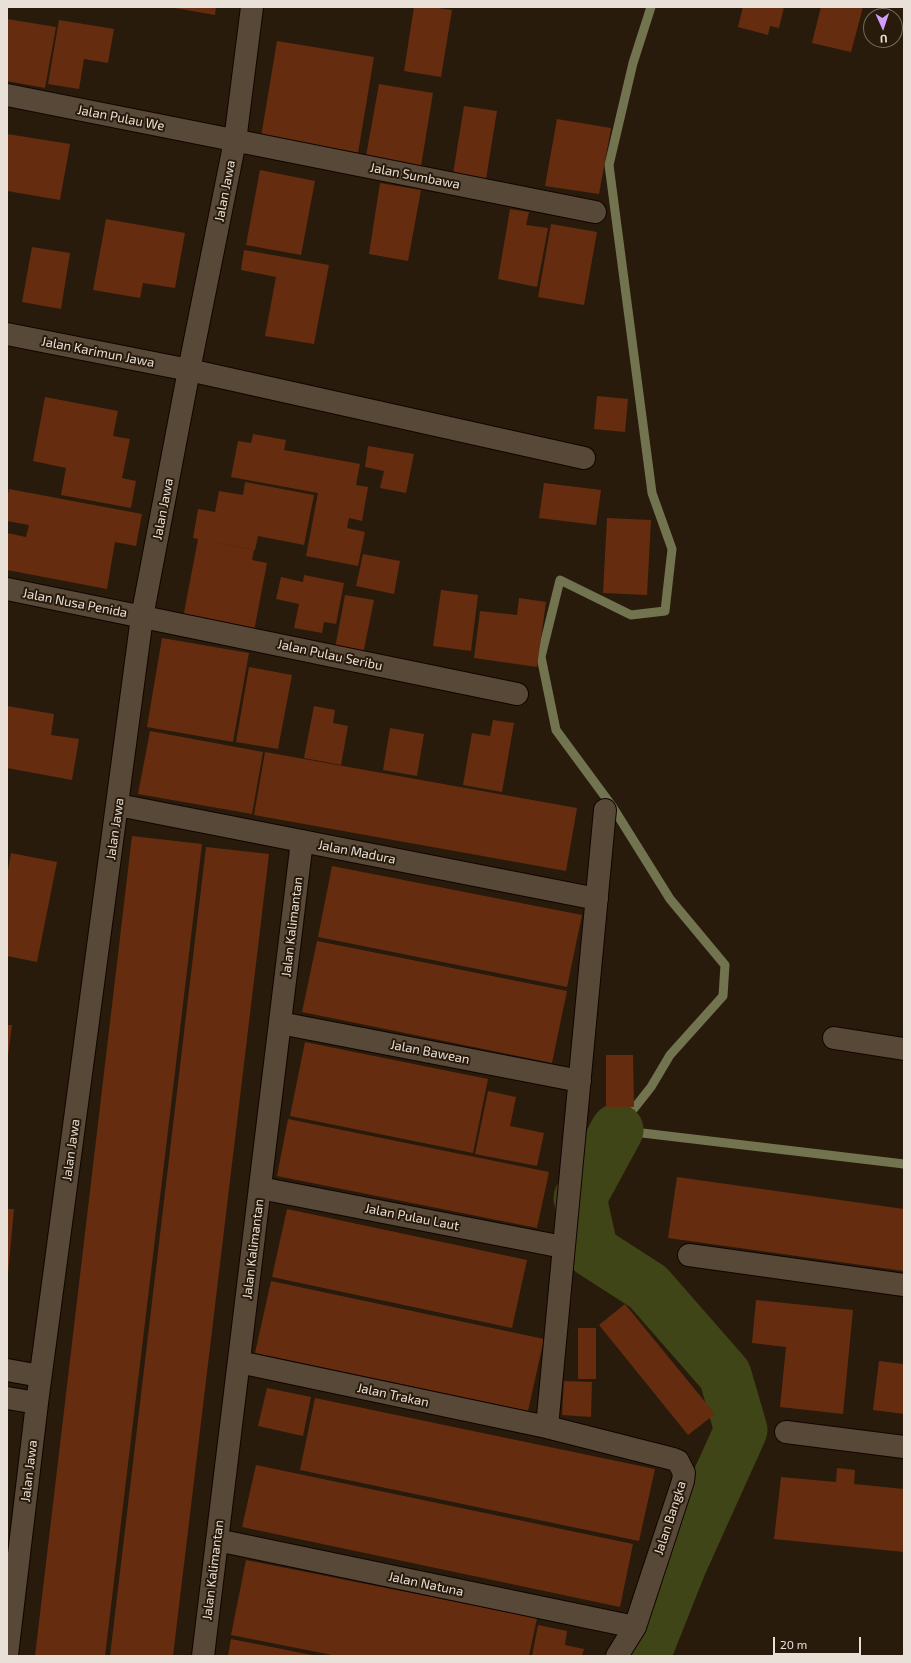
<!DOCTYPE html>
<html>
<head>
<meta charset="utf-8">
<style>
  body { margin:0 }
  #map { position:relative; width:911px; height:1663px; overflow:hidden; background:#281b0c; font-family:"Exo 2",sans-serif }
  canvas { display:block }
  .frame { position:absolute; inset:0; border:8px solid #e9e0d7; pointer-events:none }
  .north { position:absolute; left:863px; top:8px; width:40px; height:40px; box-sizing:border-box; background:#281b0c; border:1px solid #756a5d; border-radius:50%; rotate:177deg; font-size:11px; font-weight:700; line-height:16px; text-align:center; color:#e9e0d7 }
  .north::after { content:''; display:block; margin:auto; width:14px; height:18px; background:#d19dfe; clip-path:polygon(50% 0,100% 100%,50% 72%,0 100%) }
  .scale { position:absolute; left:773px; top:1637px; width:88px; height:18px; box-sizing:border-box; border:2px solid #e9e0d7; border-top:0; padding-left:5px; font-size:12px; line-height:14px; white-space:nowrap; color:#e9e0d7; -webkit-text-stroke:3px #281b0c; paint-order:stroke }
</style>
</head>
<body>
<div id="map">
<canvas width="911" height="1663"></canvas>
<div class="frame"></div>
<div class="north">U</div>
<div class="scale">20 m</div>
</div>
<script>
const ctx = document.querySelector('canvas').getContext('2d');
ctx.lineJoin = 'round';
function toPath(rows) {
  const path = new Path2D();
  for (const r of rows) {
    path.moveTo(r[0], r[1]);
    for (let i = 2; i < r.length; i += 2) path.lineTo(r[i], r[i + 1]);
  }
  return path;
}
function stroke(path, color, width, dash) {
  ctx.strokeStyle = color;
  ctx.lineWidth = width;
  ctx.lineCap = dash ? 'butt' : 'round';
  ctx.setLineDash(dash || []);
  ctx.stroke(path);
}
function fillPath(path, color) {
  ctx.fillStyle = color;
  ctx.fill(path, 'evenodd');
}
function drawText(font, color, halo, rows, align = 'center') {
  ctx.font = font + ' "Exo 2",sans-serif';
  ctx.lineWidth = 4;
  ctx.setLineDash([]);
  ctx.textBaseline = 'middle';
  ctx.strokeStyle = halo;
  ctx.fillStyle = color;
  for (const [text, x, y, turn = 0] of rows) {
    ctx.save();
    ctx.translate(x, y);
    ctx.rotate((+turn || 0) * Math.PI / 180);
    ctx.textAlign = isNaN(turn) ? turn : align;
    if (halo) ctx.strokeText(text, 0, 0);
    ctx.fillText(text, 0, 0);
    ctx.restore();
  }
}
stroke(toPath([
  [617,1130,651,1087,670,1055,723,996,725,965,670,899,612,806,556,730,541,657,560,580,631,615,665,611,672,549,652,493,609,165,633,63,651,7],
  [617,1130,904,1164]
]), '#727450', 9);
stroke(toPath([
  [617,1130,580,1198,592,1251,648,1287,725,1375,741,1430,681,1563,644,1656]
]), '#3f4516', 53);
fillPath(toPath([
  [169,7,216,7,215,15],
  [414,7,432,7,452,10,441,77,404,71],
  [743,7,784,7,779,28,770,26,768,35,738,27],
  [821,7,863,7,851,52,812,43],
  [7,19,56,27,45,88,7,81],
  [59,20,114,29,108,63,84,59,79,89,48,84],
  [277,41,374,57,358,153,261,137],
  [379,84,433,93,421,166,366,156],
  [464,106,497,111,486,179,453,174],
  [557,119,611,128,599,194,545,186],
  [7,134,70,144,60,200,7,191],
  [260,170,315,181,301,255,246,245],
  [380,183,421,190,408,261,369,254],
  [510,209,529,212,526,225,548,228,537,287,498,279],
  [106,219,185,233,175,288,143,283,140,298,93,290],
  [551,224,597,232,584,305,538,297],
  [32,247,70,253,61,309,22,302],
  [244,250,329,265,314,344,265,336,276,277,241,270],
  [597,396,628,399,625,432,594,429],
  [45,397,118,411,113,436,130,439,122,478,136,481,131,508,61,495,66,468,33,461],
  [253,434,286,440,284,450,360,464,356,485,368,487,362,521,349,518,347,528,365,532,358,566,306,556,318,493,231,477,238,441,251,443],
  [368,446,414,454,406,493,380,488,384,471,365,467],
  [245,482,314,495,304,545,258,536,255,550,193,538,198,509,215,512,219,491,243,495],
  [544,483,601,490,596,525,539,518],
  [9,489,142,514,136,546,115,542,107,589,7,570,7,533,26,537,29,525,7,521,7,499],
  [607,518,651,520,647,595,603,593],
  [198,539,254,550,252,560,267,563,254,631,183,618],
  [363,554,400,561,394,594,356,586],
  [304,575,344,583,336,624,324,622,322,633,294,628,299,604,276,599,281,577,303,582],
  [441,590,478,595,471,651,433,646],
  [345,595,374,600,363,654,335,648],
  [519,598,546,602,537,667,474,658,480,611,517,615],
  [162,638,249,653,233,742,147,727],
  [249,667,292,675,278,749,236,742],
  [7,706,54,714,51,735,79,739,72,780,7,768],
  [314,706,335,710,333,723,348,726,341,765,304,758],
  [493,720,514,723,502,792,463,785,472,733,490,736],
  [390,728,424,734,417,776,383,770],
  [150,731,263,752,252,814,138,794],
  [265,752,577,808,566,871,254,815],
  [132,836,202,844,175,1072,105,1656,35,1656],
  [206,847,269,854,261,922,173,1656,110,1656],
  [11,853,57,862,37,962,7,956,7,875],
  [332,866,582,915,567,987,318,937],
  [317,941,567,991,552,1063,302,1012],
  [7,1025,12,1025,8,1056,7,1056],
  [305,1042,488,1079,473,1153,290,1116],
  [606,1055,633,1055,634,1107,606,1107],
  [488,1091,516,1097,510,1126,544,1133,537,1166,475,1154],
  [288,1119,549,1172,537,1228,277,1176],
  [677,1177,904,1209,904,1271,668,1238],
  [7,1209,14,1209,8,1274,7,1274],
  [287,1209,527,1260,512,1328,272,1277],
  [271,1281,544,1339,528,1411,255,1353],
  [756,1300,853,1310,843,1414,780,1407,786,1347,752,1343],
  [625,1304,715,1414,688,1435,599,1325],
  [578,1328,596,1328,596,1379,578,1379],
  [879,1361,904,1364,904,1414,873,1410],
  [564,1381,592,1382,591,1417,562,1415],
  [267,1388,311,1397,303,1436,258,1426],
  [315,1398,655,1469,639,1541,300,1470],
  [256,1465,633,1544,620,1607,242,1527],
  [837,1468,855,1470,854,1484,904,1489,904,1552,774,1539,781,1477,836,1482],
  [246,1560,537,1618,529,1656,337,1656,231,1635],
  [538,1625,567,1631,565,1645,584,1649,582,1656,532,1656],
  [231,1639,312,1655,312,1656,228,1656]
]), '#662c0f');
const minor = toPath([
  [7,95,595,212],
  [7,334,189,370,584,458],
  [7,589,517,694],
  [118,805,597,899],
  [280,1023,580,1081],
  [834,1038,904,1049],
  [260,1188,563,1247],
  [689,1255,904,1285],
  [239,1362,547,1427,673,1459,678,1461,684,1473,683,1481,635,1627,617,1656],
  [7,1370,40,1376],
  [7,1398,37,1403],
  [547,1427,605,810],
  [786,1432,904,1447],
  [217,1540,635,1627],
  [7,1655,37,1403,142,617,189,370,235,141,252,7],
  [203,1656,302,841]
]);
stroke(minor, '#100500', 24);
stroke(minor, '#574838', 22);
drawText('13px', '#e9e0d7', '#281b0c', [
  ["Jalan Pulau We",121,118,11],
  ["Jalan Sumbawa",415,176,11],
  ["Jalan Jawa",225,191,-79],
  ["Jalan Karimun Jawa",98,352,11],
  ["Jalan Jawa",163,509,-79],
  ["Jalan Nusa Penida",75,603,11],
  ["Jalan Pulau Seribu",330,655,12],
  ["Jalan Jawa",115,829,-82],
  ["Jalan Madura",357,852,11],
  ["Jalan Kalimantan",292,927,-83],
  ["Jalan Bawean",430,1052,11],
  ["Jalan Jawa",71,1150,-82],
  ["Jalan Pulau Laut",412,1217,11],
  ["Jalan Kalimantan",253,1249,-83],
  ["Jalan Trakan",393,1395,12],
  ["Jalan Jawa",29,1471,-83],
  ["Jalan Bangka",670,1518,-72],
  ["Jalan Kalimantan",213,1570,-83],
  ["Jalan Natuna",426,1584,12]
]);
</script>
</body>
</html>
